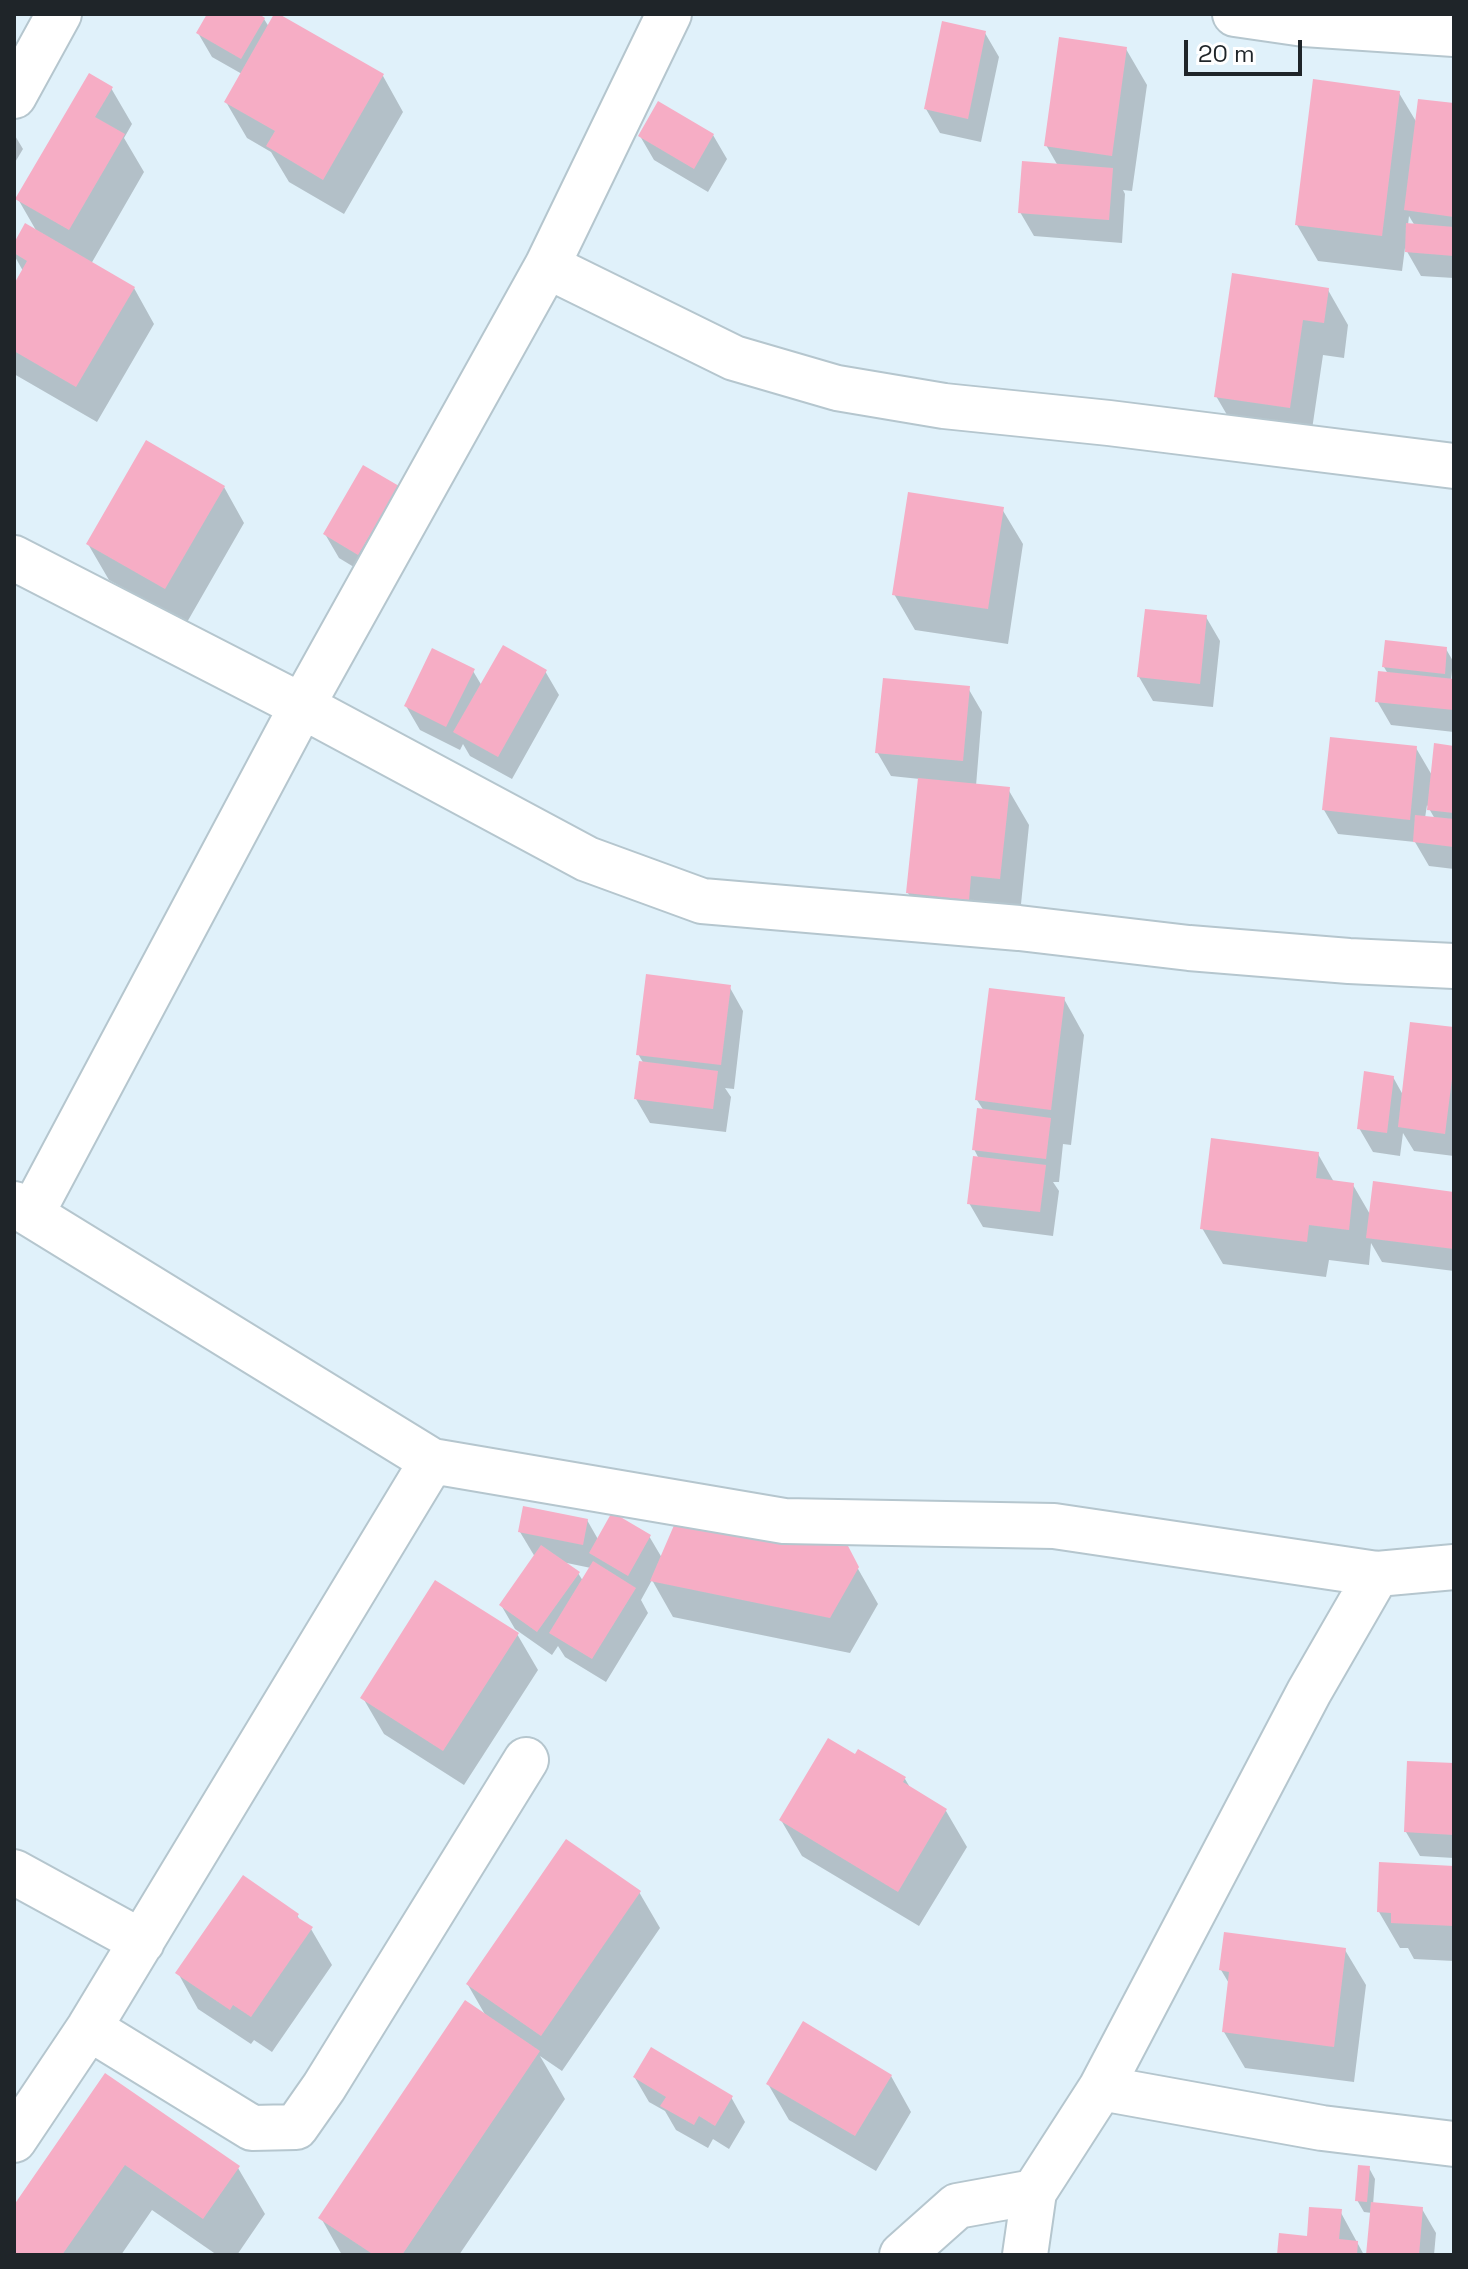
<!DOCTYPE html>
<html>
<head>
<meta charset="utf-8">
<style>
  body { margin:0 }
  #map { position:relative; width:1468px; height:2269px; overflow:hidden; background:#e0f1fa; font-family:"Space Grotesk",sans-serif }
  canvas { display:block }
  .frame { position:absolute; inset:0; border:16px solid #1f2529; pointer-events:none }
  .scale { position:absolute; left:1184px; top:40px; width:118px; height:36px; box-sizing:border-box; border:4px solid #1f2529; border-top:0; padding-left:10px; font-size:24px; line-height:28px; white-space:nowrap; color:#1f2529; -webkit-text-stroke:6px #fff; paint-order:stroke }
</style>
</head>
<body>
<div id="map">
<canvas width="1468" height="2269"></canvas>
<div class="frame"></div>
<div class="scale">20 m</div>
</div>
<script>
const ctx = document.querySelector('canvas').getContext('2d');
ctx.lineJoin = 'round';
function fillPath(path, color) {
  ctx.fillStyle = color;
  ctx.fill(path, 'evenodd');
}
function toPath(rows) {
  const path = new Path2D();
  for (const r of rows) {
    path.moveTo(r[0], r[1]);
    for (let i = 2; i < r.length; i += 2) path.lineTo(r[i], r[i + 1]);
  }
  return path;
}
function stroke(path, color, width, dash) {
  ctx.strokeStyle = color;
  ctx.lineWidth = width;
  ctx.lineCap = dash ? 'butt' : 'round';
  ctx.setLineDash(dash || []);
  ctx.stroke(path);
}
fillPath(toPath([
  [209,14,255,14,264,19,269,27,383,76,403,112,344,214,289,182,271,152,247,138,226,102,242,74,212,57,198,33],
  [985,33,999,57,981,142,940,133,926,109],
  [1126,49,1147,85,1132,191,1123,190,1125,194,1122,243,1034,236,1020,212,1058,166,1046,145],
  [111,88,132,124,124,138,144,172,91,264,134,288,154,324,97,422,14,374,14,288,23,271,14,255,14,247,37,232,18,199],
  [1399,93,1417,123,1454,105,1454,278,1421,276,1405,248,1402,271,1318,261,1297,225],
  [1409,216,1415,226,1408,225],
  [14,134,23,149,14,164],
  [713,135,727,159,708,192,654,160,640,136],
  [1328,290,1348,325,1344,358,1323,355,1310,443,1237,432,1216,396],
  [224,487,244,523,186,624,109,580,88,544],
  [397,487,411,511,372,578,339,558,325,534],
  [1002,509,1023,544,1008,644,915,630,894,594],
  [1206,617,1220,641,1213,707,1153,701,1139,677],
  [1446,649,1453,661,1451,680,1454,681,1454,732,1391,725,1377,701,1388,674,1384,667],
  [473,671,482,686,545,671,559,695,512,779,470,756,463,744,460,750,420,730,406,706],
  [968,688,982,712,976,786,1008,789,1029,825,1020,914,929,929,908,893,920,779,891,776,877,752],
  [1416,748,1433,777,1454,748,1454,869,1429,866,1415,842,1338,834,1324,810],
  [1427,805,1435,819,1425,818],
  [729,986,743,1011,734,1089,725,1088,731,1097,726,1132,650,1123,636,1099,644,1064,638,1054],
  [1064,999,1084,1035,1071,1145,1063,1144,1059,1182,1053,1182,1059,1191,1053,1236,983,1227,969,1203,979,1159,974,1149,984,1111,977,1100],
  [1454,1029,1454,1156,1414,1151,1403,1133,1400,1156,1373,1152,1359,1128,1393,1077,1403,1095],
  [1318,1154,1334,1182,1353,1185,1371,1216,1454,1194,1454,1271,1382,1262,1371,1243,1369,1265,1329,1260,1326,1277,1223,1264,1202,1228],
  [587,1520,599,1541,649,1536,662,1558,845,1546,878,1604,850,1653,673,1617,652,1580,641,1600,648,1613,606,1682,565,1657,558,1646,552,1655,515,1629,501,1605,535,1557,520,1532],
  [562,1562,591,1568,583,1581,578,1573],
  [517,1634,538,1670,464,1785,384,1734,363,1698],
  [859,1752,905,1779,911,1789,946,1811,967,1847,919,1926,802,1856,781,1820],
  [1454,1765,1454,1858,1420,1856,1406,1832],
  [1454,1868,1454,1961,1414,1959,1408,1948,1400,1948,1379,1912],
  [639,1892,660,1928,562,2071,540,2056,565,2099,459,2255,342,2255,321,2218,487,2018,468,1985],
  [297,1915,301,1922,311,1929,332,1965,272,2052,254,2040,251,2044,198,2009,178,1973],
  [1345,1950,1366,1985,1354,2082,1245,2068,1224,2032,1230,1985,1221,1970],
  [106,2076,238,2168,265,2214,237,2255,217,2255,152,2210,121,2255,14,2255,14,2208],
  [891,2076,911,2112,876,2171,789,2120,768,2084],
  [635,2078,731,2097,745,2122,729,2149,713,2139,708,2148,676,2130,665,2111,649,2102],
  [1369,2168,1375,2179,1373,2205,1422,2209,1436,2233,1434,2255,1368,2255,1372,2213,1364,2212,1357,2200],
  [1340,2211,1364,2255,1279,2255,1308,2238]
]), '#0003');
fillPath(toPath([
  [207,14,259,14,265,18,241,59,196,33],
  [274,14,279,14,384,74,323,180,266,146,275,131,224,102],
  [942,21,986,31,968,119,924,109],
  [1059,37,1127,47,1112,156,1044,146],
  [89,73,113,87,95,117,125,134,69,230,15,199],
  [1313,79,1400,91,1382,236,1295,225],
  [1418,99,1454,103,1454,217,1404,210],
  [658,101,714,134,694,169,638,136],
  [1022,161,1113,168,1109,220,1018,213],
  [25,223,135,287,76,387,14,351,14,284,27,261,14,253,14,243],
  [1406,223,1454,227,1454,256,1405,252],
  [1232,273,1329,288,1324,323,1303,320,1290,408,1214,397],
  [146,440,225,486,165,589,86,544],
  [363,465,399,486,358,555,323,534],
  [908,492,1004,507,988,609,892,595],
  [1145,609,1207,615,1200,684,1137,677],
  [1385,640,1447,647,1445,674,1382,667],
  [503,645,547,670,498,757,453,732],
  [432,648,475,669,446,727,404,706],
  [1378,671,1454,679,1454,710,1375,702],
  [883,678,970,686,963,761,875,753],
  [1330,737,1417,746,1410,820,1322,810],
  [1434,743,1454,746,1454,813,1427,810],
  [918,778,1010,787,1000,879,971,876,969,900,906,893],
  [1415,815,1454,819,1454,847,1413,842],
  [646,974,731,985,721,1065,636,1055],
  [989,988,1065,997,1051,1110,975,1100],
  [1410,1022,1454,1027,1454,1063,1445,1134,1398,1127],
  [639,1061,718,1071,713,1109,634,1099],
  [1364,1071,1394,1076,1387,1133,1357,1129],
  [977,1108,1051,1118,1046,1159,972,1150],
  [1211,1138,1319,1152,1316,1178,1354,1183,1349,1230,1309,1225,1307,1242,1200,1229],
  [973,1156,1046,1165,1040,1212,967,1204],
  [1373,1181,1454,1192,1454,1249,1366,1238],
  [523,1506,588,1519,583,1545,518,1532],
  [612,1512,651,1535,628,1576,589,1553],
  [675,1523,847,1544,859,1567,830,1618,650,1581],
  [541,1545,580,1572,537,1632,499,1605],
  [593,1561,636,1588,592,1659,549,1633],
  [435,1580,519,1633,443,1751,360,1698],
  [828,1738,855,1754,858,1749,906,1777,903,1782,947,1809,898,1892,779,1820],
  [1407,1761,1454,1763,1454,1835,1404,1832],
  [566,1839,641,1891,541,2036,466,1984],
  [1379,1862,1454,1866,1454,1926,1391,1923,1391,1913,1377,1912],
  [243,1875,299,1914,297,1917,313,1927,251,2017,233,2005,230,2010,175,1973],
  [1224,1932,1346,1948,1334,2047,1222,2032,1229,1972,1219,1970],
  [465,2000,540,2051,402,2255,374,2255,318,2218],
  [803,2021,892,2075,855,2136,766,2084],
  [651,2047,733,2096,715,2126,699,2116,694,2125,660,2106,666,2097,633,2077],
  [105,2073,240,2166,203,2219,125,2165,62,2255,14,2255,14,2205],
  [1358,2165,1370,2166,1367,2202,1355,2201],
  [1371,2202,1423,2207,1419,2255,1366,2255],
  [1309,2207,1342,2209,1339,2239,1358,2241,1357,2255,1277,2255,1279,2233,1307,2236]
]), '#f6adc5');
const minor = toPath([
  [1235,14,1304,24,1454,34],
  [14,96,59,14],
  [547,266,734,358,837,388,944,406,1109,423,1454,466],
  [14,558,302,706,587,859,702,901,1019,928,1189,948,1349,961,1454,966],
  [14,1204,432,1461,784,1521,1054,1526,1377,1574,1454,1567],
  [32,1213,302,706,547,266,669,14],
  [14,1872,142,1942],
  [89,2028,252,2128,296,2127,324,2087,526,1760],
  [1101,2088,1309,1692,1377,1574],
  [14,2140,89,2028,432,1461],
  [902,2255,957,2206,1034,2192],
  [1025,2255,1034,2192,1101,2088,1322,2128,1454,2144]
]);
stroke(minor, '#b5c6ce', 48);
stroke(minor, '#fff', 44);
</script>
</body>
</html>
